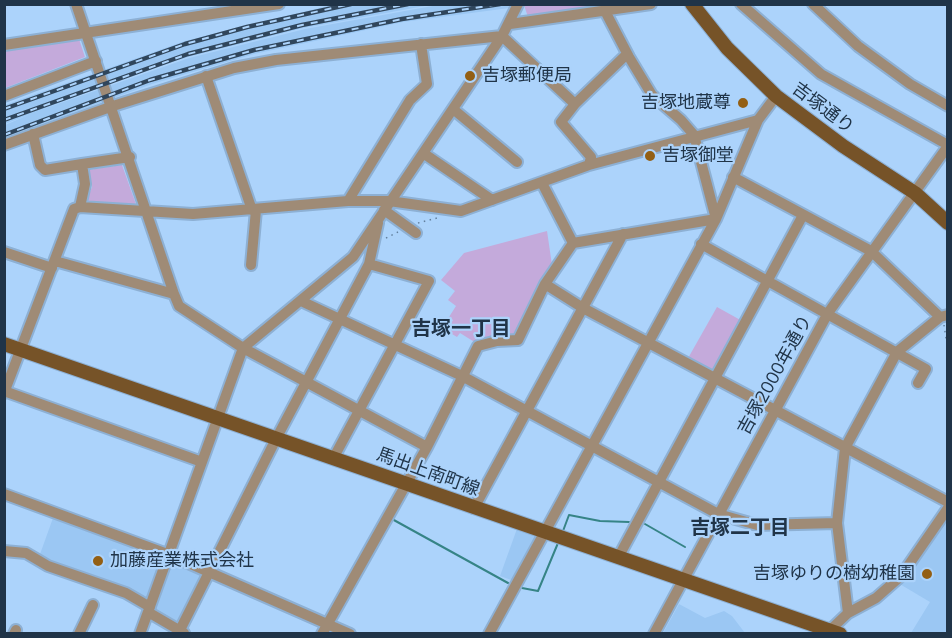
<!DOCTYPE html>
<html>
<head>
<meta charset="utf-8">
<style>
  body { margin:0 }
  #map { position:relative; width:952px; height:638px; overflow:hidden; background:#acd3fb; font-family:Mulish,sans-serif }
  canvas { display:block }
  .frame { position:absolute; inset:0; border:6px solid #203448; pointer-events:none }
</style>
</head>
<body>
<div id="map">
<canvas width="952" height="638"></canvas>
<div class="frame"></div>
</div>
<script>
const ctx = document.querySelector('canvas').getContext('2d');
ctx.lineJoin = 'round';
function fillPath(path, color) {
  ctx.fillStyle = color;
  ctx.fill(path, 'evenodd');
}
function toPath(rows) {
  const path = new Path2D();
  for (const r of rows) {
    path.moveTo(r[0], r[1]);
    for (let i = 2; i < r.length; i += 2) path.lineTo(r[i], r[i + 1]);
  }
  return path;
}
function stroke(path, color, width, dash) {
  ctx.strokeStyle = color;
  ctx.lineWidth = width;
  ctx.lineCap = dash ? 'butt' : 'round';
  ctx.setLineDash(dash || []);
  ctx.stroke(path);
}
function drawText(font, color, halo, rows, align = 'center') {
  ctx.font = font + ' Mulish,"Noto Sans JP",sans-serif';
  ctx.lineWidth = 4.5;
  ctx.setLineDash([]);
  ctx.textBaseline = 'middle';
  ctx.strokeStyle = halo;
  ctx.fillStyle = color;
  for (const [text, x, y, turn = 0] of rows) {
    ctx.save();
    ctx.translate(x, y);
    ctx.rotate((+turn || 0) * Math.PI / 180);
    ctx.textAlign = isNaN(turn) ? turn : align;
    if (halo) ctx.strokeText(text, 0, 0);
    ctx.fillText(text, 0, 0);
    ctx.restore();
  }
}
fillPath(toPath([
  [332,5,430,5,303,28,188,57,147,70,35,112,189,58,305,29,438,5,532,5,403,22,254,54,152,84,5,138,5,125,33,113,5,124,5,105,185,41],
  [53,518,158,556,161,562,147,603,39,557],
  [942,522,947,525,947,633,911,633,930,602,898,583],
  [518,526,540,533,514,581,500,576],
  [172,560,201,573,203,576,177,628,153,612],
  [679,604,705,618,724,611,732,616,745,633,663,633]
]), '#9bc7f3');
fillPath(toPath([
  [532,4,623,5,528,17,524,5],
  [78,36,85,57,5,88,4,49],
  [122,165,137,207,85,204,92,187,88,170],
  [547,231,552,265,516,335,476,343,460,333,457,337,447,331,453,320,449,317,456,306,448,300,455,291,441,280,464,253],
  [717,307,744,322,714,375,687,360]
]), '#c4aadb');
stroke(toPath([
  [392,519,508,583],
  [645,524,685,547],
  [563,531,569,515,600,521,629,522],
  [522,588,538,591,558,543]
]), '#368486', 2);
const minor = toPath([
  [76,4,174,294],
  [741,4,821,74,948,145],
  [813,4,858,46,910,84,948,106],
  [510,24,651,4],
  [4,45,279,4],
  [206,76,252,210],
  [4,96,96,61],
  [453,109,517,162],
  [33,134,40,165,45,170,82,164,85,184,80,207],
  [4,145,113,106,234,68,276,60,502,36,575,104],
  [423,153,492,200],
  [82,164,130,157],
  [589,165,591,157,561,122,575,104,627,54],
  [733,177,871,251,940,317],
  [542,183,573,243],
  [348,201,410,100,427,84,421,44],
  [384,210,416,233],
  [701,244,926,369,918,383],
  [4,252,52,268],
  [55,261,174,294,179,306,243,348,427,447],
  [369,264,378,223],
  [251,265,256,210],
  [545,284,583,308,948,502],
  [301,301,462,376,718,514,757,525,837,523],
  [4,391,202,462],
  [4,393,74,209,80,207,193,214,348,201,389,201,461,211,589,165,758,120],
  [4,494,170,555,350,634],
  [474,508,623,234],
  [4,551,26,553,48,566,126,593,150,607],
  [619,556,803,215],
  [148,612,184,633],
  [848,613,837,523,845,448,897,352,940,317,948,315],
  [14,634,16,630],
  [79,634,93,605],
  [140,634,243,348,353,257,502,36,518,4],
  [178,634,276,439,369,264,429,281,334,457],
  [322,634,427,447,478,346,497,341,518,340,545,284,573,243,716,219,694,135,681,120,652,95,629,57,605,11],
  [489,634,716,219,758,120,776,96],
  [654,634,828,313,948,146],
  [826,634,848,613,876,598,901,576,948,508]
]);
const major = toPath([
  [692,4,727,48,776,96,843,146,915,193,948,223],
  [4,344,840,634]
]);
stroke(minor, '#8db0d4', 14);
stroke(major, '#8db0d4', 16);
stroke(toPath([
  [418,223,437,218],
  [386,238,398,232],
  [944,325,948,351]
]), '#63809e', 1.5, [1.5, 4.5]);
stroke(minor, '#9f8b76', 10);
stroke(major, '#765328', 14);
const rail = toPath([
  [4,109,185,44,247,27,351,4],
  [4,120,188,54,302,25,408,4],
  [4,135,150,80,254,50,402,19,500,4]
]);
stroke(rail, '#30465c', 4.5);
stroke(rail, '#acd3fb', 2, [7]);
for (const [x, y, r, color] of [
  [470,76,6,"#935f14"],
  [743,103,6,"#935f14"],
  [650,156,6,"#935f14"],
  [98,561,6,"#935f14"],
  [927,574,6,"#935f14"]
]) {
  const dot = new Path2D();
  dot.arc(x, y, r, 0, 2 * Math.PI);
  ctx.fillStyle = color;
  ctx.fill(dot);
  stroke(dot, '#acd3fb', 2);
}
drawText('18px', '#203448', '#acd3fb', [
  ["吉塚郵便局",482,76],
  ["吉塚地蔵尊",731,103,"right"],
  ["吉塚御堂",662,156],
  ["加藤産業株式会社",110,561],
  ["吉塚ゆりの樹幼稚園",915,574,"right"]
], 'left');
drawText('18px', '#203448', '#acd3fb', [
  ["吉塚通り",823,108,37],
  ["吉塚2000年通り",775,375,-61],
  ["馬出上南町線",428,472,20]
]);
drawText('bold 20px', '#203448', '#acd3fb', [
  ["吉塚一丁目",461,329],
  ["吉塚二丁目",740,528]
]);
</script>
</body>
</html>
